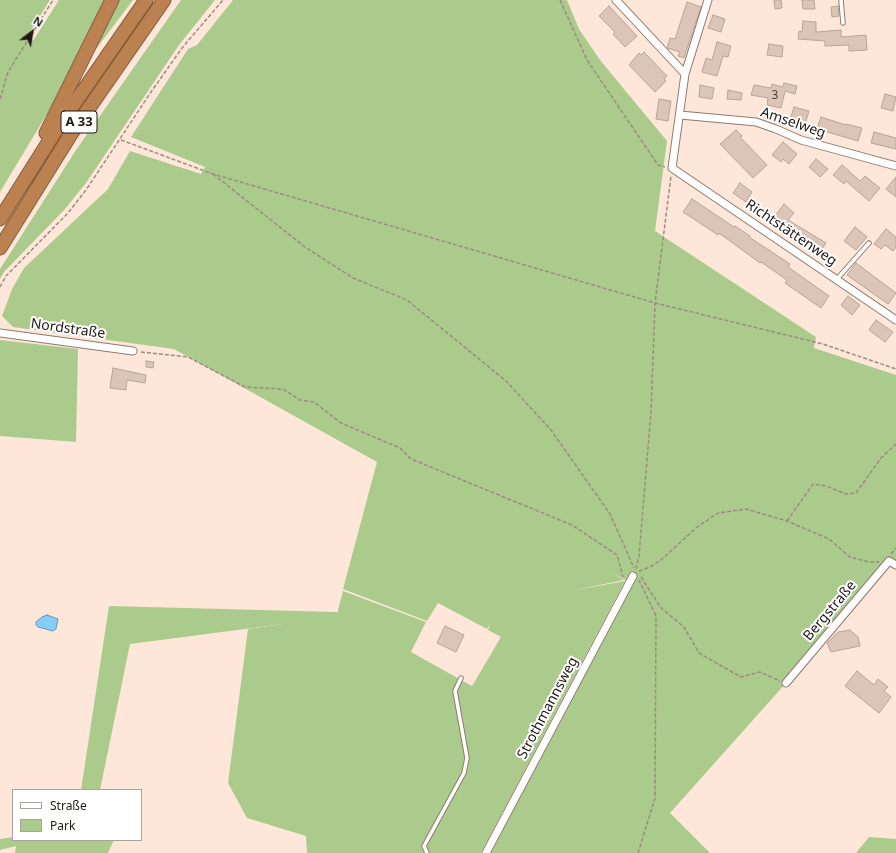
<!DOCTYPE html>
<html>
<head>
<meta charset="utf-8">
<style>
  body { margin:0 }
  #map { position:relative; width:896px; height:853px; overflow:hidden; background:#fee7d8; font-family:"Noto Sans",sans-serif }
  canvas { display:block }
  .legend { position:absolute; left:12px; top:789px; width:130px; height:52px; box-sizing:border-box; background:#fff; border:1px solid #a6a3a1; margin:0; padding:5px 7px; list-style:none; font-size:12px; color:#201813 }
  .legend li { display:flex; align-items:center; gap:8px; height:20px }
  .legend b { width:20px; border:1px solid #a6a3a1 }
  .north { position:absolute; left:12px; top:12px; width:40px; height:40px; -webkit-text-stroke:3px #fff; paint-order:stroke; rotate:31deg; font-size:11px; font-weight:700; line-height:16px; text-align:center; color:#201813 }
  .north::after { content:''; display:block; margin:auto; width:14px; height:18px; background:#201813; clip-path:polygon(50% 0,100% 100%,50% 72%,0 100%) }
</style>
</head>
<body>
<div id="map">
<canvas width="896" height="853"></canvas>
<ul class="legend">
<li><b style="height:5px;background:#fff"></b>Straße</li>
<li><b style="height:11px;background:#abcb8d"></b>Park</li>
</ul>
<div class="north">N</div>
</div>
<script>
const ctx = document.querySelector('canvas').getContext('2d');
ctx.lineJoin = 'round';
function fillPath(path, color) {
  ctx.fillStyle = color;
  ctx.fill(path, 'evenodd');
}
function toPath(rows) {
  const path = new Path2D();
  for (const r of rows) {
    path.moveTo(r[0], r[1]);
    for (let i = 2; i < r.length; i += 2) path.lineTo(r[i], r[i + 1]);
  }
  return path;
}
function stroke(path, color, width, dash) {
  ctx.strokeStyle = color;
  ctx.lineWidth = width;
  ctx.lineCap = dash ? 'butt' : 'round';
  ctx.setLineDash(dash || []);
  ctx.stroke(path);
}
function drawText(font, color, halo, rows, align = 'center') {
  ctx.font = font + ' "Noto Sans",sans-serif';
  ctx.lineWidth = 4;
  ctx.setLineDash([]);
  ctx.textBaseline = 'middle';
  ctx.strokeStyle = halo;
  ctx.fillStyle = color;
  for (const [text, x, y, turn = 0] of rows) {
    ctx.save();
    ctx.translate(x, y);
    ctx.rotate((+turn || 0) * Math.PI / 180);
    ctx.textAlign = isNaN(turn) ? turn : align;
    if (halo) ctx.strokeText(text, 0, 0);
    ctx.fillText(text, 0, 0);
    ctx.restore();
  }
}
fillPath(toPath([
  [0,0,50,0,28,35,33,41,59,0,108,0,65,84,0,192],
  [117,0,133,0,87,61],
  [181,0,215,0,179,45,86,183,65,209,4,272,0,279,0,269,76,150],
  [233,0,567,0,579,29,600,60,667,141,655,231,816,337,814,348,896,375,896,565,889,561,786,683,670,813,710,853,491,853,633,584,610,572,624,580,570,591,625,581,481,853,307,853,306,836,247,818,228,783,248,629,291,623,130,644,100,790,81,790,109,606,337,612,337,614,343,591,426,622,411,652,472,686,501,637,488,630,491,623,487,629,438,603,427,621,343,589,377,462,174,349,13,327,2,316,12,289,24,268,108,189,130,151,201,174,205,167,131,137,188,49,197,45],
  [0,340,78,349,76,442,0,436],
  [13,837,13,840,114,840,108,853,15,853,16,846,0,850,0,839],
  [869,837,896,839,896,853,856,853]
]), '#abcb8d');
const water = toPath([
  [47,615,58,619,56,629,53,631,38,627,36,625,36,622,42,617,47,615]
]);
fillPath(water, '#84cdf8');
stroke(water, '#6697b3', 1);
const building = toPath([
  [774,0,781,0,782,8,775,9,774,0],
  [802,0,814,0,815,9,803,9,802,0],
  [687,2,701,7,684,58,678,56,680,52,667,48,670,38,675,39,687,2],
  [609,6,637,36,625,47,613,34,615,32,599,16,609,6],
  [838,6,839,16,832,17,831,7,838,6],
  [713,15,725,19,721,32,708,28,713,15],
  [803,21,816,22,816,32,841,30,841,37,866,35,867,50,849,51,849,45,825,46,825,41,798,39,799,31,802,32,803,21],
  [717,42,731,46,728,57,723,56,717,76,702,72,706,58,712,60,717,42],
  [769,44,783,46,782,57,767,55,769,44],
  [644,52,667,76,664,79,666,81,655,92,629,65,639,53,641,55,644,52],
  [784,83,797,86,795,94,785,91,781,108,767,105,768,98,751,95,754,85,771,88,772,84,783,87,784,83],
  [700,85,714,88,712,99,699,97,700,85],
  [728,90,742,93,741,100,727,99,728,90],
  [885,94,896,97,893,111,881,108,885,94],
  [659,99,671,101,668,121,656,119,659,99],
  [794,107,809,111,805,124,790,120,794,107],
  [821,117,846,125,846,124,862,128,858,141,817,129,821,117],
  [736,130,742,136,740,137,767,165,753,178,720,144,736,130],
  [874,132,896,138,896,149,871,143,874,132],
  [783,142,797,154,789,164,783,159,781,162,772,155,783,142],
  [816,159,828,169,820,177,809,167,816,159],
  [842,165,860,181,865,176,880,188,869,201,846,181,844,184,833,175,842,165],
  [896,177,896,197,886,189,896,177],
  [740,183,752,192,746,202,733,193,740,183],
  [692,199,734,227,735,226,750,236,749,237,790,264,788,267,829,296,821,308,785,283,787,280,761,262,760,263,719,233,718,235,683,212,692,199],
  [784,204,794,213,788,220,826,243,819,254,808,246,809,245,790,234,792,231,775,216,784,204],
  [855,227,867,237,856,250,844,241,855,227],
  [886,229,896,237,896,247,893,251,885,245,881,249,874,244,886,229],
  [856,263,896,293,888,304,847,275,856,263],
  [848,296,860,305,852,315,841,305,848,296],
  [876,320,893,332,885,342,869,330,876,320],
  [146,361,154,362,153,368,146,367,146,361],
  [113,368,146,375,145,383,127,380,126,390,110,388,113,368],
  [445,626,464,635,456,652,437,643,445,626],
  [850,630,858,637,860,646,831,652,827,643,838,632,850,630],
  [857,671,874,685,878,679,888,687,884,691,891,697,879,713,845,686,857,671]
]);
fillPath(building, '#dcc5b7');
stroke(building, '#b9a396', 1);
const lane = toPath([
  [841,0,843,23],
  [837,279,869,243],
  [427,853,424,846,464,773,467,758,455,691,461,678]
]);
const street = toPath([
  [616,0,685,74],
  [708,0,685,74,672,168,896,320],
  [680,115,756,122,776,129,801,140,896,166],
  [0,333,133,351],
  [786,683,889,561,896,565],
  [486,853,633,576]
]);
const highway = toPath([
  [46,133,112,0],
  [0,219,58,127,146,0],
  [0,248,71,134,164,0]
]);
stroke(lane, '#8f7a6d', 5.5);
stroke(street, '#8f7a6d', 9);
stroke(highway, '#855c3b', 15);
stroke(toPath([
  [560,0,587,60,658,165,665,167],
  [0,99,8,72,53,0],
  [121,140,213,174,655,303,823,344,896,369],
  [213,174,305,247,353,278,407,300,506,381,551,430,610,514,634,568],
  [0,287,6,276,68,213,86,190,151,92,182,48,223,0],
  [141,352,188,357,245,387,283,389,300,400,314,402,341,423,400,448,411,459,572,525,617,555,623,577],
  [787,521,813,484,826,486,846,494,856,493,881,458,896,444],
  [891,554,896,548],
  [636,569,639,556,651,412,655,303,671,176],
  [639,571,650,567,661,560,696,528,718,513,746,509,787,521,829,539,850,557,869,562,879,562],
  [641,577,661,608,684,627,699,653,741,677,760,672,780,681],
  [638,853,655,798,656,616,639,580]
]), '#9c8b81', 1.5, [4, 2]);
stroke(lane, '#fff', 3.5);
stroke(street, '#fff', 7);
stroke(highway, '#bc8151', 13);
drawText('12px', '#4f433c', null, [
  ["3",775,96]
]);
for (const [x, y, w] of [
  [79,122,36]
]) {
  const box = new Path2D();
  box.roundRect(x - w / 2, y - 11, w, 22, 3);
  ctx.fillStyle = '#fff';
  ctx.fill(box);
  stroke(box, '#201813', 1);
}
drawText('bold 13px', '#201813', null, [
  ["A 33",79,122]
]);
drawText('14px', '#201813', '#fff', [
  ["Amselweg",793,123,19],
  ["Richtstättenweg",791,233,34],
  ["Nordstraße",68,329,8],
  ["Bergstraße",830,611,-50],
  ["Strothmannsweg",548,708,-62]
]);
</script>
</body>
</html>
